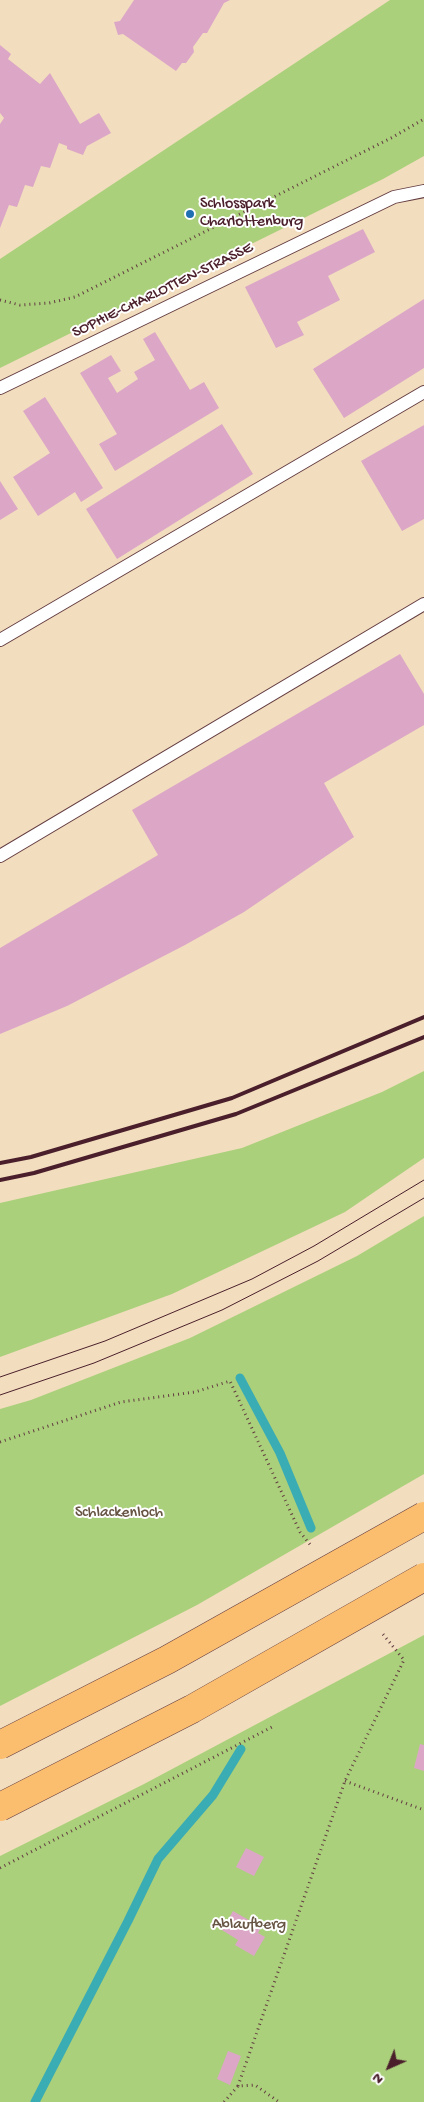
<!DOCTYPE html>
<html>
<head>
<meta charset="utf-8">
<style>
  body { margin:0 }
  #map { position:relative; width:424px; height:2102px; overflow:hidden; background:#f2ddbe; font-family:"Gochi Hand",sans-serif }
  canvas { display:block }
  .north { position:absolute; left:364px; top:2042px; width:50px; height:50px; -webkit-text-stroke:4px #fff; paint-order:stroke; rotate:224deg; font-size:14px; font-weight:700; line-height:20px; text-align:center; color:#4a1f2b }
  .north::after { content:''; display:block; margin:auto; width:18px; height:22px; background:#4a1f2b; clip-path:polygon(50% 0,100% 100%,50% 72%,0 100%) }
</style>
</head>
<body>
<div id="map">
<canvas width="424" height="2102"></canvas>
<div class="north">N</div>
</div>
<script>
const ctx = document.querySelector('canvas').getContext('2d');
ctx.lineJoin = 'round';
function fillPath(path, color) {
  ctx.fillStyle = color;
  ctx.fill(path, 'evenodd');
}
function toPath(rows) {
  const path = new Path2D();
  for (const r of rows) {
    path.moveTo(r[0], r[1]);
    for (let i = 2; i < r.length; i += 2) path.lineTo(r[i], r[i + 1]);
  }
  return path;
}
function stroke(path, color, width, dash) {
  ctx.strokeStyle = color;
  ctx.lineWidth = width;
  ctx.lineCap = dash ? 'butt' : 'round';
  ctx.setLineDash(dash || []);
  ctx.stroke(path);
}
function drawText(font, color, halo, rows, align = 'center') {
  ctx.font = font + ' "Gochi Hand",sans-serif';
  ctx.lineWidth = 4;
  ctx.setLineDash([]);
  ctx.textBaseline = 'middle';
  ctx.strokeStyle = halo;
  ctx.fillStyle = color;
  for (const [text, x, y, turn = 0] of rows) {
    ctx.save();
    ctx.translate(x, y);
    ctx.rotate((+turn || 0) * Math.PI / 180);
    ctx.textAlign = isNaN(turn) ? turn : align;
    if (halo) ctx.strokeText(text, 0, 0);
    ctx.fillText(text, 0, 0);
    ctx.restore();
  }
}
fillPath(toPath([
  [390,0,424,0,424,156,383,179,0,368,0,259],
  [424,1071,424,1158,345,1212,172,1294,0,1357,0,1203,242,1148,382,1092],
  [424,1216,424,1474,197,1605,0,1706,0,1409,31,1400,190,1338,357,1256],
  [424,1635,424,2102,0,2102,0,1856,144,1784]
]), '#aad07b');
stroke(toPath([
  [240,1378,280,1453,311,1528],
  [35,2102,128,1921,158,1859,213,1795,241,1749]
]), '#3aacb4', 9);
fillPath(toPath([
  [134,0,230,0,224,3,207,33,203,33,193,47,194,52,186,63,182,63,176,71,123,34,118,35,114,22,120,21],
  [0,45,11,54,8,59,40,84,50,73,80,124,99,113,111,133,87,146,83,155,67,149,67,146,59,143,50,168,41,166,33,187,25,185,17,207,9,205,0,228,0,124,4,118,0,113],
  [363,229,375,252,328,276,340,300,297,322,304,335,276,348,245,287],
  [424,299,424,368,344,418,313,369],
  [155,332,190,390,204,382,219,408,115,471,99,444,117,434,80,373,111,355,121,371,108,378,117,393,138,379,134,372,155,360,143,339],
  [45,397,103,488,81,502,75,492,38,516,13,477,50,453,23,411],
  [222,424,253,474,117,559,86,509],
  [424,425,424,519,402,531,361,461],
  [0,481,18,509,0,520],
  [400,654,424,694,424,725,324,783,354,837,244,912,185,945,67,1006,0,1034,0,948,158,855,132,810],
  [420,1744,424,1745,424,1771,414,1768],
  [246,1848,264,1857,254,1876,236,1867],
  [233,1911,261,1927,258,1933,265,1937,254,1956,235,1945,238,1940,222,1930],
  [228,2051,241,2056,230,2085,217,2079]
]), '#dca7c6');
const service = toPath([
  [0,388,394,197,424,191],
  [0,640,424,392],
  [0,856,424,604]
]);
stroke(service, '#633c41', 14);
stroke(toPath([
  [0,300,20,305,49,303,75,297,393,137,424,119],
  [0,1442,121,1402,195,1392,230,1381,300,1532,312,1547],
  [345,1781,424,1810],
  [0,1868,272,1727],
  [238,2086,345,1781,404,1660,382,1633],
  [224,2102,238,2086,255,2085,279,2102]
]), '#633c41', 3, [1, 4]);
stroke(service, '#fff', 12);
stroke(toPath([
  [0,1377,105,1341,252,1279,314,1246,424,1180],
  [0,1395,94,1363,222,1310,318,1261,424,1198]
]), '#4a1f2b', 1);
stroke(toPath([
  [0,1163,31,1157,232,1098,424,1017],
  [0,1180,34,1173,236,1114,424,1037]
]), '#4a1f2b', 4);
const motorwayBridge = toPath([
  [0,1745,167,1660,424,1516],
  [0,1807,192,1709,424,1577]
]);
stroke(motorwayBridge, '#633c41', 29, []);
stroke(motorwayBridge, '#fbbd6e', 28);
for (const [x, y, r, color] of [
  [190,214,5,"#1f6fb2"]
]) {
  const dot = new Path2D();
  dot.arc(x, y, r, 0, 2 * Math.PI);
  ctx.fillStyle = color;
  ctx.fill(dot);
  stroke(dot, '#fff', 2);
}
drawText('16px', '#4a1f2b', '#fff', [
  ["Schlosspark",200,205],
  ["Charlottenburg",200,223]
], 'left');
drawText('16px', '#4a1f2b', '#fff', [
  ["SOPHIE-CHARLOTTEN-STRASSE",163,291,-26]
]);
drawText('16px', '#675443', '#fff', [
  ["Schlackenloch",119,1514],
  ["Ablaufberg",249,1926]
]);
</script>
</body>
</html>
